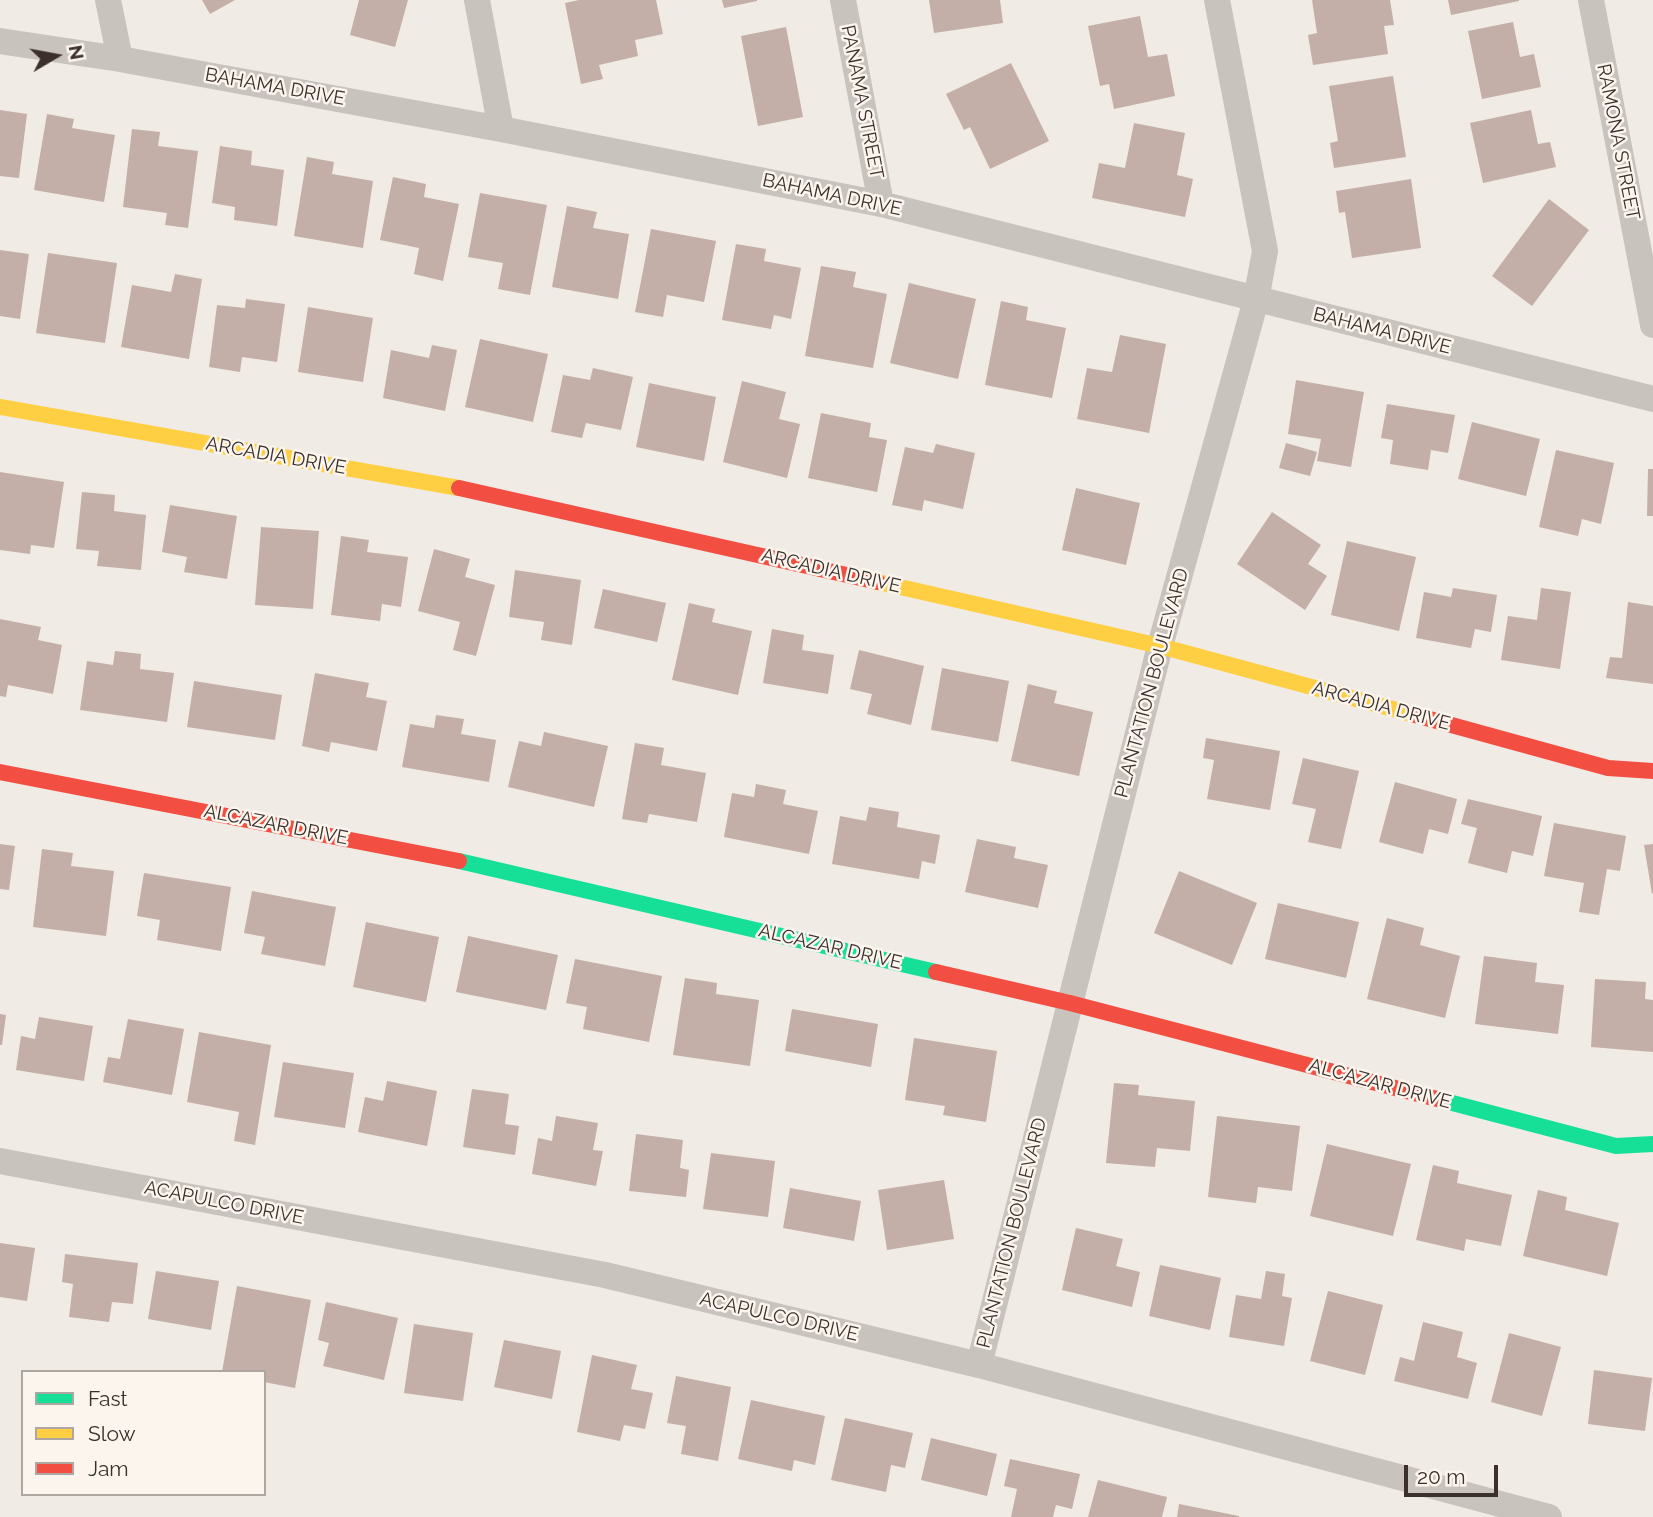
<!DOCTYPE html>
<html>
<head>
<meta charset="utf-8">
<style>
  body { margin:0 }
  #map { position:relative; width:1653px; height:1517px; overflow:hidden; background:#f0ebe5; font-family:Raleway,sans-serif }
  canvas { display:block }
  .legend { position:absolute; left:21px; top:1370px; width:245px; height:126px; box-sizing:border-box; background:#fbf5ee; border:2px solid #aea6a0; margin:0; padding:9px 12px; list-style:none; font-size:21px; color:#3b302b }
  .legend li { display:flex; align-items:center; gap:14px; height:35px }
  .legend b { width:35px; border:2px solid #aea6a0 }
  .north { position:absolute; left:21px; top:21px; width:70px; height:70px; -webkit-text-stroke:5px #fbf5ee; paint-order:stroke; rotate:80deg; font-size:19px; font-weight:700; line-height:28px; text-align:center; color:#3b302b }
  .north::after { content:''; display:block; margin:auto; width:24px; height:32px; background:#3b302b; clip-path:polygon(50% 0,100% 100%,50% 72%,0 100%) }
  .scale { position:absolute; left:1404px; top:1465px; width:94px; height:32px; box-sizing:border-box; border:4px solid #3b302b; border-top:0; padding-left:9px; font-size:21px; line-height:24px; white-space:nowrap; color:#3b302b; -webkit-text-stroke:5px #fbf5ee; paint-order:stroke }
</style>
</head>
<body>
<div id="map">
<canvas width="1653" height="1517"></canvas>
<ul class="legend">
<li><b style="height:9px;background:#16e098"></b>Fast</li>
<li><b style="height:9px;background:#ffcf43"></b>Slow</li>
<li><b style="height:9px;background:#f24e42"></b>Jam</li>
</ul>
<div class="north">N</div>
<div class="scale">20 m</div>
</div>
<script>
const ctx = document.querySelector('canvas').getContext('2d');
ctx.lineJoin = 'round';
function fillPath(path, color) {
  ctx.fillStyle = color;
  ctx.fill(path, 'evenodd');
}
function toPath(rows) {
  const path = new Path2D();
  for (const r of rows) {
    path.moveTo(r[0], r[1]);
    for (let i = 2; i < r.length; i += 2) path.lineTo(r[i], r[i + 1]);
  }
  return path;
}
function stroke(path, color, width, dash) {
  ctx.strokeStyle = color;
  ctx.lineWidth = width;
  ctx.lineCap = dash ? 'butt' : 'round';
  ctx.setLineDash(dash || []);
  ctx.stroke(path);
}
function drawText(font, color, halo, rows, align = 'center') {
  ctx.font = font + ' Raleway,sans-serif';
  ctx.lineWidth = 5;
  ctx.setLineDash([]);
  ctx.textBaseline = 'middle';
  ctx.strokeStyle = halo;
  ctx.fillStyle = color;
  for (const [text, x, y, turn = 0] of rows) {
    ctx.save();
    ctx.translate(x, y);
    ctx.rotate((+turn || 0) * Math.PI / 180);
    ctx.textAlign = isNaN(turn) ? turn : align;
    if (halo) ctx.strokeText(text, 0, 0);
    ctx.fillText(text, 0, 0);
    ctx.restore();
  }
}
fillPath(toPath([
  [202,0,235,0,210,14],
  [359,0,408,0,395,47,350,35],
  [579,0,656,0,663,34,635,40,638,56,599,65,603,79,581,84,565,3],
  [722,0,757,0,757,1,724,8],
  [929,0,1000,0,1003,23,934,33],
  [1312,0,1390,0,1394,25,1384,26,1388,54,1313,65,1308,35,1317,33],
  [1448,0,1519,0,1519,1,1451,15],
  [1140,16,1148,57,1167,54,1175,96,1114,109,1109,84,1100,86,1088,26],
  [1513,22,1520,57,1534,54,1541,87,1482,99,1468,31],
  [786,27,803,117,758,126,741,36],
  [1011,63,1049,141,990,169,970,127,964,130,946,94],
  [1393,76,1406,157,1334,168,1330,143,1338,141,1329,86],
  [0,110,27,114,19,178,0,176],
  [1531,110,1538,144,1550,142,1556,167,1483,183,1470,123],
  [47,114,74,119,72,128,115,135,104,202,34,190],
  [1134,123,1185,133,1177,175,1193,179,1185,217,1092,198,1099,163,1125,168],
  [132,129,160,132,158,146,198,151,188,228,165,225,167,213,123,207],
  [220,146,252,151,251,165,284,170,277,226,234,220,235,207,212,203],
  [307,157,334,162,332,174,373,181,363,248,294,236],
  [393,177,426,184,424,197,459,204,443,281,414,274,419,248,380,240],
  [1411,179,1421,248,1352,258,1345,212,1339,213,1336,191],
  [480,193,547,205,530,295,498,289,503,263,468,257],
  [1549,199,1589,230,1532,306,1492,276],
  [567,206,597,212,593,228,629,234,618,299,552,287],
  [651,229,716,241,704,302,667,295,663,317,635,312],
  [736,244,766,249,764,261,801,268,791,319,774,315,771,329,722,320],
  [0,250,29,254,20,319,0,316],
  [48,253,117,263,105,343,36,333],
  [821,266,856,272,853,287,887,294,873,368,805,356],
  [175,274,202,279,189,359,121,347,132,285,171,292],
  [909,283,976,299,958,379,890,363],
  [246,299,285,304,277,362,242,357,240,372,209,367,217,305,245,308],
  [1001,301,1028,307,1026,320,1066,328,1052,398,985,385],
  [308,307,373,318,363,382,298,372],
  [1120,335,1166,344,1149,433,1077,419,1087,368,1112,372],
  [480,339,548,354,533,422,465,407],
  [432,345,457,350,445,411,383,398,391,350,429,358],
  [593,368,633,377,621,430,586,423,582,438,551,432,563,375,590,380],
  [1296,380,1364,392,1351,467,1317,461,1321,439,1288,434],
  [742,381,786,392,779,419,800,424,787,478,723,462],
  [649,383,716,397,704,461,636,447],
  [1387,404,1455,415,1448,453,1431,450,1428,470,1390,464,1393,440,1381,438],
  [821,413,871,423,869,437,887,440,877,492,808,478],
  [1472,422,1540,439,1526,496,1458,479],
  [1286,443,1317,452,1310,476,1279,468],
  [936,444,975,453,963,509,924,500,922,511,892,505,905,447,933,453],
  [1556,450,1614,463,1601,524,1582,519,1578,536,1539,527],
  [1648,469,1653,469,1653,516,1647,516],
  [0,472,64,482,54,548,31,545,30,554,0,550],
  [1076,488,1140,503,1126,565,1062,550],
  [82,492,115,495,114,511,146,515,141,570,97,566,99,551,76,549],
  [170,505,237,516,227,579,184,572,187,557,162,552],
  [1272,512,1321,545,1308,564,1327,576,1305,610,1237,564],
  [261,527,319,531,313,609,255,605],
  [341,536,369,540,367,552,408,557,401,607,382,604,380,621,331,615],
  [1347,541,1416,557,1399,631,1331,615],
  [434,549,470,559,465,577,495,585,476,656,453,650,460,622,418,611],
  [515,570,581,580,572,645,541,640,544,622,509,617],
  [1453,588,1497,595,1491,632,1475,629,1471,648,1416,638,1424,592,1451,597],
  [1541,588,1571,592,1560,669,1501,660,1508,616,1537,620],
  [603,589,666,603,657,642,594,628],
  [1628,602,1653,606,1653,684,1606,678,1610,657,1622,658],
  [689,603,715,609,712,622,752,631,738,695,672,680],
  [0,619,41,627,38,640,62,645,53,694,8,685,6,697,0,696],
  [772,629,804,635,802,650,834,655,828,694,763,683],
  [859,650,924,666,911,725,867,714,872,694,850,689],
  [115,651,141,654,140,669,174,673,167,722,80,710,87,661,113,665],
  [942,668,1009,681,998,742,931,730],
  [315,673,369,683,366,697,387,701,377,751,331,742,329,752,302,746],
  [194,681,282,695,275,740,187,727],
  [1028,684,1057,691,1054,703,1093,712,1079,776,1011,761],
  [436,715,464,719,461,734,496,740,489,782,402,767,410,724,434,728],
  [544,732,608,746,594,807,508,787,519,741,541,746],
  [1206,738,1280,751,1270,810,1207,799,1214,760,1203,758],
  [635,743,664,748,661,765,706,773,697,822,649,814,647,823,622,819],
  [1303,758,1359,771,1341,849,1308,842,1316,809,1292,804],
  [1395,782,1457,799,1448,834,1429,829,1423,854,1379,842],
  [756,784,786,790,783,804,818,811,809,854,724,837,732,793,754,797],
  [1468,799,1542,816,1533,856,1512,851,1507,873,1468,863,1477,828,1461,824],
  [869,807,899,812,897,827,940,835,935,864,922,861,919,879,832,864,840,816,866,821],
  [1554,823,1626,836,1620,871,1607,869,1599,915,1579,912,1584,883,1544,876],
  [977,839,1016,847,1014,858,1048,865,1038,908,965,892],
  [0,844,15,846,9,890,0,889],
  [1653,844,1653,893,1652,894,1644,845],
  [42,849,73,853,71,866,114,871,106,936,33,927],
  [1179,871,1257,903,1232,965,1154,933],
  [144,873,231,887,221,951,157,940,160,920,137,916],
  [252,891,336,907,325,966,261,954,265,937,244,933],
  [1278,903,1359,922,1346,978,1265,959],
  [1387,918,1424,928,1420,945,1460,956,1445,1018,1367,999],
  [366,922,439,937,426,1002,353,987],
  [468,936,558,955,546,1010,456,992],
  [1484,956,1537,963,1535,982,1564,985,1558,1034,1475,1024],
  [575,959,662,976,649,1042,583,1029,587,1007,566,1003],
  [685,978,717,983,716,994,759,1000,750,1066,673,1055],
  [1595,979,1646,982,1645,999,1653,1000,1653,1052,1591,1047],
  [792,1009,878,1024,871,1067,785,1051],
  [0,1014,6,1015,2,1045,0,1045],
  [39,1017,93,1026,84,1081,16,1070,21,1036,35,1039],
  [128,1019,184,1029,172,1095,103,1082,108,1057,120,1059],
  [199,1032,271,1045,255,1145,234,1141,239,1112,187,1102],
  [914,1038,997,1051,986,1122,943,1115,945,1106,905,1100],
  [283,1062,354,1073,345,1128,274,1117],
  [387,1081,437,1091,427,1146,358,1132,365,1097,383,1101],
  [1114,1083,1139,1085,1138,1095,1195,1101,1190,1151,1157,1148,1155,1167,1106,1163],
  [472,1089,509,1094,505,1124,519,1126,515,1155,463,1147],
  [556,1116,598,1123,593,1150,603,1151,596,1186,532,1174,538,1138,552,1141],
  [1217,1116,1300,1126,1292,1191,1258,1187,1256,1203,1208,1197],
  [636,1134,683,1140,680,1168,689,1170,686,1197,629,1191],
  [1327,1144,1411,1164,1393,1236,1310,1216],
  [711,1153,775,1161,768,1217,703,1209],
  [1433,1165,1459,1171,1457,1183,1512,1195,1501,1246,1466,1239,1464,1251,1416,1240],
  [944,1180,954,1239,887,1250,878,1190],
  [790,1188,861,1201,854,1241,783,1228],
  [1538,1190,1567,1197,1565,1210,1619,1223,1607,1276,1523,1256],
  [1076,1228,1123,1239,1116,1266,1140,1272,1132,1307,1062,1290],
  [0,1243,35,1248,27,1301,0,1297],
  [65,1254,138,1263,133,1304,112,1302,109,1322,69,1317,73,1284,62,1282],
  [1160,1265,1221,1278,1210,1330,1149,1316],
  [156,1271,219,1281,211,1330,148,1319],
  [1266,1271,1285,1274,1282,1296,1292,1298,1284,1346,1229,1337,1236,1295,1261,1299],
  [237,1286,311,1300,295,1388,264,1382,264,1372,222,1372],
  [1328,1291,1383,1305,1365,1375,1310,1361],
  [326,1302,398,1318,384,1380,323,1366,329,1343,318,1340],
  [1423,1322,1463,1332,1457,1357,1477,1363,1468,1399,1394,1381,1400,1357,1414,1361],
  [414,1324,473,1333,463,1401,404,1393],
  [1509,1333,1561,1347,1542,1416,1491,1402],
  [504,1340,561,1351,552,1399,494,1387],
  [592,1355,637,1365,631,1389,653,1393,645,1429,624,1425,620,1441,577,1432],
  [1594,1370,1652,1378,1645,1431,1588,1424],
  [676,1376,731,1387,718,1461,681,1454,686,1426,667,1423],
  [751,1400,825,1416,815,1465,794,1460,792,1471,738,1459],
  [845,1418,913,1433,905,1468,891,1465,886,1492,831,1480],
  [931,1438,997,1454,987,1496,921,1480],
  [1010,1459,1080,1474,1072,1509,1056,1505,1053,1517,1011,1517,1017,1489,1004,1486],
  [1098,1480,1167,1497,1162,1517,1088,1517],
  [1179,1504,1239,1516,1239,1517,1177,1517]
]), '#c3afa7');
stroke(toPath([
  [108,0,120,59],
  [477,0,501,129],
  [843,0,881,204],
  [1591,0,1653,325],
  [0,41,120,59,501,129,881,204,1653,399],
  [0,1161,605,1275,979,1365,1549,1517],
  [979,1365,1160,646,1256,300,1265,251,1217,0]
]), '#c9c3be', 26);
stroke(toPath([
  [459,861,936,972],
  [1441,1100,1616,1146,1653,1144]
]), '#16e098', 16);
stroke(toPath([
  [0,407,459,488],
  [878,582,1160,646,1415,715]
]), '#ffcf43', 16);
stroke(toPath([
  [459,488,878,582],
  [1415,715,1608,768,1653,771],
  [0,772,459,861],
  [936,972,1070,1003,1441,1100]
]), '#f24e42', 16);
drawText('19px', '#3b302b', '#fbf5ee', [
  ["BAHAMA DRIVE",275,87,10],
  ["PANAMA STREET",862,102,79],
  ["RAMONA STREET",1618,142,79],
  ["BAHAMA DRIVE",832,195,12],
  ["BAHAMA DRIVE",1382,331,14],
  ["ARCADIA DRIVE",276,456,10],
  ["ARCADIA DRIVE",831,571,13],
  ["PLANTATION BOULEVARD",1152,683,-75],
  ["ARCADIA DRIVE",1381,706,15],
  ["ALCAZAR DRIVE",276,825,11],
  ["ALCAZAR DRIVE",830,947,13],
  ["ALCAZAR DRIVE",1380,1084,15],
  ["ACAPULCO DRIVE",224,1203,11],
  ["PLANTATION BOULEVARD",1012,1233,-76],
  ["ACAPULCO DRIVE",779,1317,13]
]);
</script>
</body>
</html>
